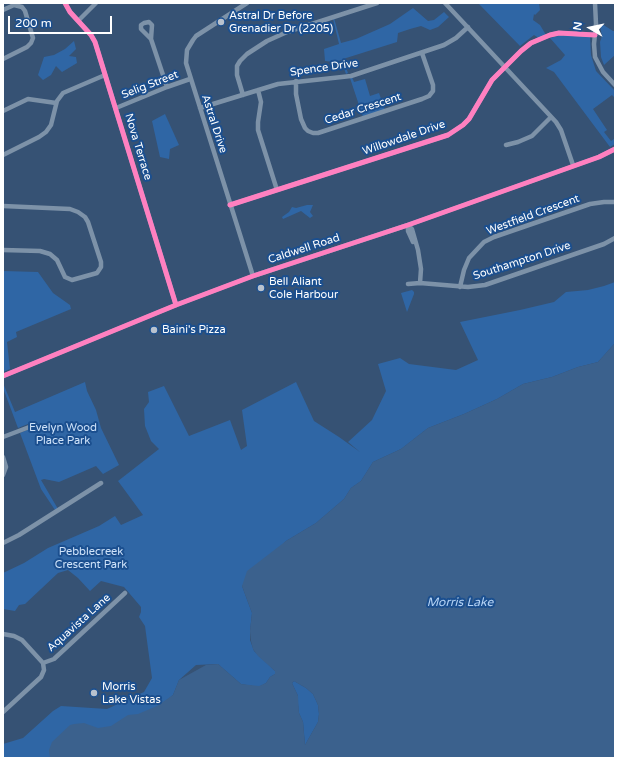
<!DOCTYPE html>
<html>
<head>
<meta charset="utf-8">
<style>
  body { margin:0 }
  #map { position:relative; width:618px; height:761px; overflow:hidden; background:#365274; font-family:"Varela Round",sans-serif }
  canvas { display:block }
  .frame { position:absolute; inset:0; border:4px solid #fff; pointer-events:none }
  .north { position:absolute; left:570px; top:8px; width:40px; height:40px; -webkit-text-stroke:3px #1b4f8f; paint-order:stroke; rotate:279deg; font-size:11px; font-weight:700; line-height:16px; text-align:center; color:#fff }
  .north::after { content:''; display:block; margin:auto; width:14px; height:18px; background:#fff; clip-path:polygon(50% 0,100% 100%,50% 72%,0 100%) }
  .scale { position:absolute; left:8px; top:16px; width:104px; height:18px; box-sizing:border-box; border:2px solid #fff; border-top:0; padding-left:5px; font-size:12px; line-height:14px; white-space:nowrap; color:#fff; -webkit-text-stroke:3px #1b4f8f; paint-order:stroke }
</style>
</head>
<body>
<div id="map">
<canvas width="618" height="761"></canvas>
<div class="frame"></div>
<div class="north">N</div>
<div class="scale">200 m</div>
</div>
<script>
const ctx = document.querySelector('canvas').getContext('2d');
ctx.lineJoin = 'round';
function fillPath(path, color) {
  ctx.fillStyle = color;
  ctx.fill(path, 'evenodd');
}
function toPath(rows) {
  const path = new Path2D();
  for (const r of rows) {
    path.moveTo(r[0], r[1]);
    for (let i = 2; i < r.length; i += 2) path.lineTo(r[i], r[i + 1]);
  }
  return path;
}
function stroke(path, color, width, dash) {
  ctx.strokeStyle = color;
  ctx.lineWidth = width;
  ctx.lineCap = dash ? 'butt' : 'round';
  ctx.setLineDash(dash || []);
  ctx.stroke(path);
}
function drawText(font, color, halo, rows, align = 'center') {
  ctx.font = font + ' "Varela Round",sans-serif';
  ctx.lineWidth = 4;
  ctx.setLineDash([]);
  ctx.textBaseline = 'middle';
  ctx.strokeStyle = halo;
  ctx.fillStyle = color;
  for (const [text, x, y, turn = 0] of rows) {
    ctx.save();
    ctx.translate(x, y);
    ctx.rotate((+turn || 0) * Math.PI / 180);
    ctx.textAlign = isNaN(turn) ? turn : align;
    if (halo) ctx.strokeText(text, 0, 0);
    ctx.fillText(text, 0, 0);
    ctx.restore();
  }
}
fillPath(toPath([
  [478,3,539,3,540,10,535,15,534,14,533,20,540,25,546,35,540,39,534,35,520,46],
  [413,8,428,21,434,20,444,12,449,17,438,27,430,30,421,26,410,29,398,33,397,42,343,59,348,73,346,74,341,60,334,62,325,61,324,49,339,44,333,19,334,18,341,43,356,39,390,24],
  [602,24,613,31,615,31,615,55,604,65,601,57,600,42,602,36,600,26],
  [562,35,590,36,591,55,596,71,615,91,615,98,612,95,593,109,607,130,604,132,611,141,614,139,615,141,615,144,610,147,554,72,546,68,561,60,565,55,550,38],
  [74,41,76,49,69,56,76,57,77,63,62,72,56,66,51,75,43,80,38,75,44,57,54,55,65,49],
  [352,77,354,82,365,79,370,96,379,93,385,110,363,117,350,78],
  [165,114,179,145,170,149,169,159,160,157,152,121],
  [307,205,313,205,310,212,313,216,310,218,301,211,283,219,282,217,289,212,292,207,296,208],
  [3,271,38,272,53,293,70,305,71,309,16,332,17,337,7,342,10,369,3,372],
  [615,282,615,343,598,362,578,367,552,377,523,384,497,399,464,414,428,428,401,449,373,462,361,481,351,488,344,499,316,523,286,541,242,586,252,613,250,631,250,640,254,651,275,671,275,674,270,677,266,683,259,687,241,684,218,664,196,665,179,680,173,695,158,707,56,758,3,758,3,744,23,738,53,711,61,706,107,709,144,692,152,678,145,626,139,617,141,612,141,607,124,587,101,581,90,591,78,578,68,570,58,573,25,604,19,605,15,611,3,609,3,573,24,563,48,548,99,526,115,516,121,525,143,515,118,481,159,449,151,441,145,426,144,409,149,402,148,392,164,386,189,436,230,420,241,450,247,446,242,410,296,382,314,421,339,437,360,452,348,442,372,420,386,391,378,364,400,358,409,364,456,370,478,360,460,322,520,310,554,302,566,292,588,290,604,286],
  [412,290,414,292,414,294,407,312,401,293],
  [85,382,87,391,96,410,101,428,119,465,103,474,96,466,59,482,44,479,41,480,58,509,55,510,41,489,20,433,30,429,28,424,18,428,3,388,3,383,15,412],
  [294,681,306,688,313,694,318,705,319,714,318,722,305,745,303,722,299,713,298,704,298,696,292,683]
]), '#2f66a5');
fillPath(toPath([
  [615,343,615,758,50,758,49,750,52,742,70,725,74,724,84,723,98,728,111,726,128,715,138,714,157,706,173,695,179,680,206,665,218,664,241,684,259,686,266,683,270,677,275,674,275,671,258,656,253,649,251,641,250,631,252,613,242,586,247,571,286,541,316,523,344,499,351,488,361,481,373,462,401,449,428,428,464,414,497,399,523,384,552,377,578,367,598,362],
  [294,681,306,688,313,694,318,705,319,714,318,722,305,745,303,722,299,713,298,696,292,683]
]), '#3b618d');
stroke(toPath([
  [65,3,70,12,91,35,95,42,176,305],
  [247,3,196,36,193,40,187,50,186,63,253,276],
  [445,3,556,122,561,130,573,165],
  [595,3,596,24,594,44,595,57,603,72,615,85],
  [3,10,14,5,22,7,25,11,33,38,31,43,27,47,3,59],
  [79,20,96,3],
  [151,39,141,29,141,25,144,23,149,22,152,25,151,39,167,87],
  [296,81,296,94,301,119,305,128,308,131,313,133,318,133,422,99,429,96,433,91,433,85,422,53],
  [258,90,261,102,258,122,258,130,277,190],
  [243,95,237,75,237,66,240,61,247,54,267,41,287,32,377,3],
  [116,108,167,87,190,79],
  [200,108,278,84,351,76,444,45,456,38,468,27],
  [3,111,28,99,56,103],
  [506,145,518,142,532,136,551,117],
  [3,155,39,137,46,132,51,125,57,101,63,93,105,75],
  [230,205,448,135,463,125,469,119,492,80,521,51,531,43,550,35,559,33,595,35],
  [3,206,70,209,78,212,85,217,88,222,101,262,101,267,97,273,72,280,65,277,57,260,50,254,40,251,3,250],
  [408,225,412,229,418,250,421,269,420,283],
  [408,225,408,231,413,242],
  [408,284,420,283,468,287,485,285,604,244,615,238],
  [460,287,464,270,469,258,484,242,494,237,590,204,604,202,615,202],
  [3,376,176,305,253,276,408,225,599,157,615,149],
  [3,437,32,426],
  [3,457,6,467,3,475],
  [3,543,19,535,101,483],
  [3,634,14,636,22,640,43,663,44,670,41,677,3,712],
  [43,663,54,659,125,593]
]), '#7d92a8', 4.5);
stroke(toPath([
  [65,3,70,12,91,35,95,42,176,305],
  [230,205,448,135,463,125,469,119,492,80,521,51,531,43,550,35,559,33,595,35],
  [3,376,176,305,253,276,408,225,599,157,615,149]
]), '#ff80c0', 5);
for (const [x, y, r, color] of [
  [221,22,4,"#b9c2ce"],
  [261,288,4,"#b9c2ce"],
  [154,330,4,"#b9c2ce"],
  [94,693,4,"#b9c2ce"]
]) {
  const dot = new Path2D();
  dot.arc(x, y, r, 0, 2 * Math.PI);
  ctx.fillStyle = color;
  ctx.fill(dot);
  stroke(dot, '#1b4f8f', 1.5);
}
drawText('11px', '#fff', '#1b4f8f', [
  ["Astral Dr Before",229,16],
  ["Grenadier Dr (2205)",229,29],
  ["Bell Aliant",269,282],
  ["Cole Harbour",269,295],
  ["Baini's Pizza",162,330],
  ["Morris",102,687],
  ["Lake Vistas",102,700]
], 'left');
drawText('11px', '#fff', '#1b4f8f', [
  ["Spence Drive",324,68,-8],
  ["Selig Street",150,85,-21],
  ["Cedar Crescent",363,109,-18],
  ["Astral Drive",214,124,72],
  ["Willowdale Drive",404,138,-19],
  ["Nova Terrace",138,147,73],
  ["Westfield Crescent",533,215,-20],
  ["Caldwell Road",304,249,-18],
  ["Southampton Drive",522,261,-18],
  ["Aquavista Lane",79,623,-42]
]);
drawText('11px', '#cfe3fa', '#1b4f8f', [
  ["Evelyn Wood",63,428],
  ["Place Park",63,441],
  ["Pebblecreek",91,552],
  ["Crescent Park",91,565]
]);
drawText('italic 12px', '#b5d3f5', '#1b4f8f', [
  ["Morris Lake",460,603]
]);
</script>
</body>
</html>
